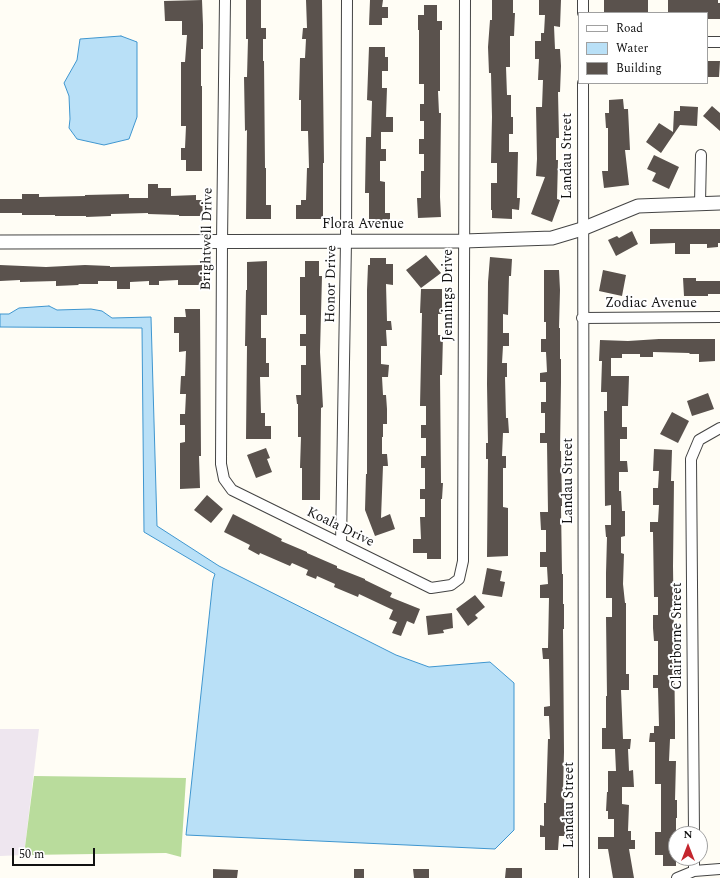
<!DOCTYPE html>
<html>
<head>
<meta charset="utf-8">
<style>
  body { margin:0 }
  #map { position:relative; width:720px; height:878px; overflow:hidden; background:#fffdf5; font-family:Spectral,serif }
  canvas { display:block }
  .legend { position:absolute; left:578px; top:12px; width:130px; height:72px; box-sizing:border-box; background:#fff; border:1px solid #a0a0a0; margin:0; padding:5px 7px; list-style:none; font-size:12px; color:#111 }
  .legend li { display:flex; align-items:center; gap:8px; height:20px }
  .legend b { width:20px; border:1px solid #a0a0a0 }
  .north { position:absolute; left:668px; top:826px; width:40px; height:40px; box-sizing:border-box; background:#fff; border:1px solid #a0a0a0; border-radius:50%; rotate:0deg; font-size:11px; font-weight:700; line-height:16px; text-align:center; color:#111 }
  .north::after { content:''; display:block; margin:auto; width:14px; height:18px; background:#c4262e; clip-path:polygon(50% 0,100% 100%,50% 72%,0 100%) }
  .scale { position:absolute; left:12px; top:848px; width:83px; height:18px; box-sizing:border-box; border:2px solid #111; border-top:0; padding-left:5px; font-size:12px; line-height:14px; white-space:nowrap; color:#111; -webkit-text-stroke:3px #fff; paint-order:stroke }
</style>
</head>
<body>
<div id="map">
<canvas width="720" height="878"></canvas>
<ul class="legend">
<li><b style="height:5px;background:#fff"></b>Road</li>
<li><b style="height:11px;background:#b9e0f7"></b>Water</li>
<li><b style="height:11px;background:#5a524d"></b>Building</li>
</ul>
<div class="north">N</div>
<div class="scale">50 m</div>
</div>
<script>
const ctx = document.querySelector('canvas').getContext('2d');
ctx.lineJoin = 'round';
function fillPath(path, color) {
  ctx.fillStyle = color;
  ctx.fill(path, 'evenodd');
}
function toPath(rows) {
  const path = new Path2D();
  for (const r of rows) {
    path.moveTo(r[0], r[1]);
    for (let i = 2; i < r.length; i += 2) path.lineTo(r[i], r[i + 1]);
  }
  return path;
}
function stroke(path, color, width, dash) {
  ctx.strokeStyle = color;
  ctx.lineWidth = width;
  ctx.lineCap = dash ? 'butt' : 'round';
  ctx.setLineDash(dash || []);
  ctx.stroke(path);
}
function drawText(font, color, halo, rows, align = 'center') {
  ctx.font = font + ' Spectral,serif';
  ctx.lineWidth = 4;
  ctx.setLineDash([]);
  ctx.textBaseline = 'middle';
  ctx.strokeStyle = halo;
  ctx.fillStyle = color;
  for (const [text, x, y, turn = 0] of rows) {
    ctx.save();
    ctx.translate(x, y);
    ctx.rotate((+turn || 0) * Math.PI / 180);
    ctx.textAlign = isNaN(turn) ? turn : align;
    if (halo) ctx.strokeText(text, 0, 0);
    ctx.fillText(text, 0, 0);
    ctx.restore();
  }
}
fillPath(toPath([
  [0,729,39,729,24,855,0,856]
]), '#eee6ef');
fillPath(toPath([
  [34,776,186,778,181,857,166,853,24,855]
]), '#b9dc9c');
const water = toPath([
  [121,36,137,42,137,117,129,139,104,145,77,139,69,128,70,119,69,96,64,83,77,60,80,39,121,36],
  [49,306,57,310,91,309,102,311,112,318,151,317,157,526,219,566,396,655,429,667,490,662,514,683,514,830,495,849,186,835,213,580,215,574,144,532,142,328,0,327,0,314,9,314,19,308,49,306]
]);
fillPath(water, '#b9e0f7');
stroke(water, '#3f96cf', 1);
fillPath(toPath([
  [202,0,203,25,203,49,201,49,201,86,202,86,202,171,186,171,186,160,181,160,181,148,185,148,186,126,181,126,181,62,185,62,187,35,182,35,182,21,165,21,164,1],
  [246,0,261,0,261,28,266,28,266,39,263,39,263,61,264,61,265,168,266,168,266,205,271,205,271,219,246,219,247,130,245,131,244,77,247,77,248,39,246,39],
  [306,0,322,0,324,163,323,163,323,219,296,219,296,205,301,205,301,200,306,200,307,168,309,168,308,131,301,131,301,100,299,100,300,58,305,58,306,39,302,39,303,28,307,28],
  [370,0,383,0,382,7,388,7,388,18,382,18,382,25,369,25],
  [492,0,513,0,513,13,515,13,514,36,510,36,510,67,506,67,507,95,511,95,511,117,513,117,513,134,509,134,509,152,518,152,517,198,520,198,519,210,512,209,512,219,492,218,492,210,491,210,491,183,497,183,497,163,491,163,492,117,491,73,489,73,488,47,490,20,492,20],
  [539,0,561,0,560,27,554,26,555,49,560,49,561,66,560,92,558,92,559,138,556,138,556,160,558,160,557,199,560,200,552,222,531,214,545,177,536,176,537,159,536,107,542,107,543,80,538,80,539,59,535,59,535,41,541,41,541,33,544,33,545,15,539,15],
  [604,0,648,0,648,13,604,13],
  [668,0,718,0,718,3,720,3,720,19,707,19,707,13,703,13,703,12,668,13],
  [424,5,437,5,437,21,442,21,442,30,440,30,440,91,438,91,439,113,441,113,440,197,441,217,418,218,417,198,421,198,421,171,424,171,424,154,419,154,419,139,424,139,424,121,420,121,420,104,424,104,424,84,419,84,419,30,418,30,418,15,424,15],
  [369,47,385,47,385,57,388,57,388,71,382,71,382,88,387,88,386,117,393,117,393,132,381,132,381,149,386,149,386,161,380,161,380,181,385,182,385,213,390,213,390,221,369,221,369,193,365,193,366,137,371,137,372,101,367,100],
  [707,61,720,61,719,77,707,77],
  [623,99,624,109,628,109,630,150,625,150,629,185,604,188,602,171,608,171,608,128,606,128,605,113,609,113,609,100],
  [680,106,698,107,697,126,680,125,661,153,646,142,659,123,673,132,674,111,680,111],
  [712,106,720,113,720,131,703,116],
  [654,155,679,167,669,189,652,181,656,173,647,169],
  [148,184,158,184,158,188,171,188,171,196,196,195,196,200,202,200,203,216,179,216,179,215,148,214,148,213,111,214,111,216,86,217,86,216,55,216,55,215,22,215,22,213,0,213,0,199,22,199,22,194,39,194,39,197,85,196,85,195,129,194,129,198,148,198],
  [650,229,720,229,720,243,718,243,718,247,707,248,707,244,690,244,690,254,675,254,675,243,650,244],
  [632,231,638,244,616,256,608,240,617,236,619,238],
  [426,255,441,273,421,288,406,270],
  [490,257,512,259,511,276,509,276,508,315,503,314,503,333,509,333,509,346,503,346,502,363,507,363,507,377,505,377,506,418,508,418,509,433,503,433,502,456,506,456,506,468,503,468,503,507,508,508,508,556,487,557,488,459,486,459,486,443,488,443,487,384,488,282],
  [370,258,386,258,386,264,393,264,393,285,386,284,387,321,391,321,392,330,386,330,387,346,381,346,381,364,389,365,388,377,382,377,383,395,386,395,387,409,387,424,383,424,383,437,382,437,382,454,387,454,388,466,383,466,381,518,390,514,395,529,375,536,365,510,366,474,367,474,367,290,368,265,370,265],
  [267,261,267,315,261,315,261,338,266,338,266,363,269,363,269,377,260,377,261,413,265,413,265,426,271,426,271,439,246,439,247,346,245,346,246,290,247,290,247,262],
  [305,261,319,261,319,276,322,276,320,352,323,407,321,408,320,500,302,500,302,468,300,468,301,437,298,437,298,404,297,404,296,395,301,395,301,365,306,365,306,346,300,346,300,334,306,334,306,315,300,315,300,277,305,277],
  [0,265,46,267,85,265,110,266,110,267,202,265,202,285,178,285,178,280,159,281,159,285,149,285,149,281,130,282,130,289,117,289,117,281,98,281,98,284,78,284,79,285,56,286,56,281,20,282,20,280,0,281],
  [544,270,559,270,560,290,559,328,560,328,560,359,561,359,561,382,560,451,561,451,562,506,561,506,562,574,563,574,563,604,564,604,564,629,563,629,564,752,563,791,564,791,565,826,565,836,559,836,558,850,545,850,545,837,540,837,540,825,544,826,544,803,546,803,548,739,550,739,549,716,544,716,544,707,550,706,549,659,543,659,542,648,548,648,549,598,540,598,540,585,548,584,547,567,540,567,540,552,546,552,546,530,541,530,540,512,548,512,547,443,540,443,540,433,545,433,545,413,541,413,541,402,546,402,546,382,540,382,540,373,547,372,546,352,541,352,541,339,546,339,546,322,544,322],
  [603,270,626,275,622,296,599,291],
  [683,278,696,278,696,281,720,281,720,294,708,294,708,296,684,296],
  [421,289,442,289,442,314,438,314,438,335,443,335,442,375,440,375,441,483,443,483,442,499,441,499,441,559,427,559,427,553,413,553,413,539,421,539,420,517,425,517,425,499,420,499,420,489,425,489,425,468,421,468,421,456,426,456,426,438,421,438,421,425,426,425,426,406,420,406,422,313,420,313],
  [185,309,200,309,201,456,199,456,200,488,180,489,180,443,185,442,185,425,180,425,180,414,185,414,186,394,180,394,181,376,185,376,186,351,179,352,179,333,174,333,174,317,186,317],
  [659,339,715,339,715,361,699,362,699,354,690,354,689,353,653,352,653,357,640,357,640,354,622,354,622,358,611,358,611,376,629,376,628,406,622,406,622,427,627,427,627,439,620,439,620,461,627,461,628,472,619,472,619,491,621,491,622,511,625,511,625,536,621,537,621,553,624,554,623,584,625,603,626,603,626,674,629,674,629,690,621,690,623,739,631,739,630,749,628,749,629,771,633,770,634,787,622,787,622,804,629,805,628,831,631,831,631,840,635,840,635,849,629,849,634,878,613,878,608,849,598,849,598,837,614,837,614,819,608,819,608,811,606,811,607,792,608,792,608,771,616,771,615,749,602,749,602,728,606,728,606,696,607,696,606,617,612,617,612,598,606,598,606,573,607,537,606,537,605,525,611,525,611,505,605,506,604,411,607,411,607,392,601,392,602,361,599,361,600,340,628,341],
  [708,393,714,409,692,416,687,401],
  [672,412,689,421,678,443,660,434],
  [266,448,270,458,267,459,272,472,256,478,247,455],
  [654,449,672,450,671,481,674,481,673,566,675,722,675,739,670,739,669,761,676,761,675,800,677,800,677,818,676,818,676,866,663,866,663,855,655,855,655,832,661,832,661,784,655,784,655,742,649,742,650,733,654,733,654,726,659,726,658,688,653,688,653,675,658,675,658,641,654,641,653,628,653,615,658,615,658,597,654,597,653,532,650,532,650,522,658,522,659,505,653,505,653,488,658,488,659,471,653,471],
  [207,495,223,509,211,523,194,510],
  [233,514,282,539,281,541,307,552,307,553,337,566,337,568,365,579,365,580,392,593,390,597,420,609,414,624,407,621,401,636,392,633,397,622,389,619,393,610,359,594,358,597,334,587,335,584,317,576,316,579,306,575,308,570,292,563,290,566,260,553,259,555,248,549,250,545,224,532],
  [487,568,502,571,500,581,505,582,502,597,482,594],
  [475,595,485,607,475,615,478,618,468,626,456,609],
  [452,613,453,628,443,630,444,633,428,635,426,616],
  [506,868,522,868,522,878,505,878],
  [213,869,238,870,237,878,213,878],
  [354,869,364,869,364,878,354,878],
  [413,869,429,869,429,878,414,878]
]), '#5a524d');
const minor = toPath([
  [225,0,222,242,221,464,224,479,232,490,431,588,451,585,459,579,463,561,465,0],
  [583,13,583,0],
  [707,42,720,42],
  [583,83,584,878],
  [700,203,701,155],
  [582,318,720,317],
  [341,544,346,241,347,0],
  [694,834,691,459,699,440,720,428],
  [694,858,694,871],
  [677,878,694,871,720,869]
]);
const tertiary = toPath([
  [0,242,464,241,552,238,582,229,638,206,720,203]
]);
stroke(minor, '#444', 12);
stroke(tertiary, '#444', 15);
stroke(minor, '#fff', 10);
stroke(tertiary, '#fff', 13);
drawText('14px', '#111', '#fff', [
  ["Landau Street",568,156,-90],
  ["Flora Avenue",363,225],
  ["Brightwell Drive",208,239,-89],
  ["Honor Drive",332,284,-89],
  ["Jennings Drive",449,295,-90],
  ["Zodiac Avenue",651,304],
  ["Landau Street",569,481,-90],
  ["Koala Drive",340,528,26],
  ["Clairborne Street",678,636,-90],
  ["Landau Street",570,805,-90]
]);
</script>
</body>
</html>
